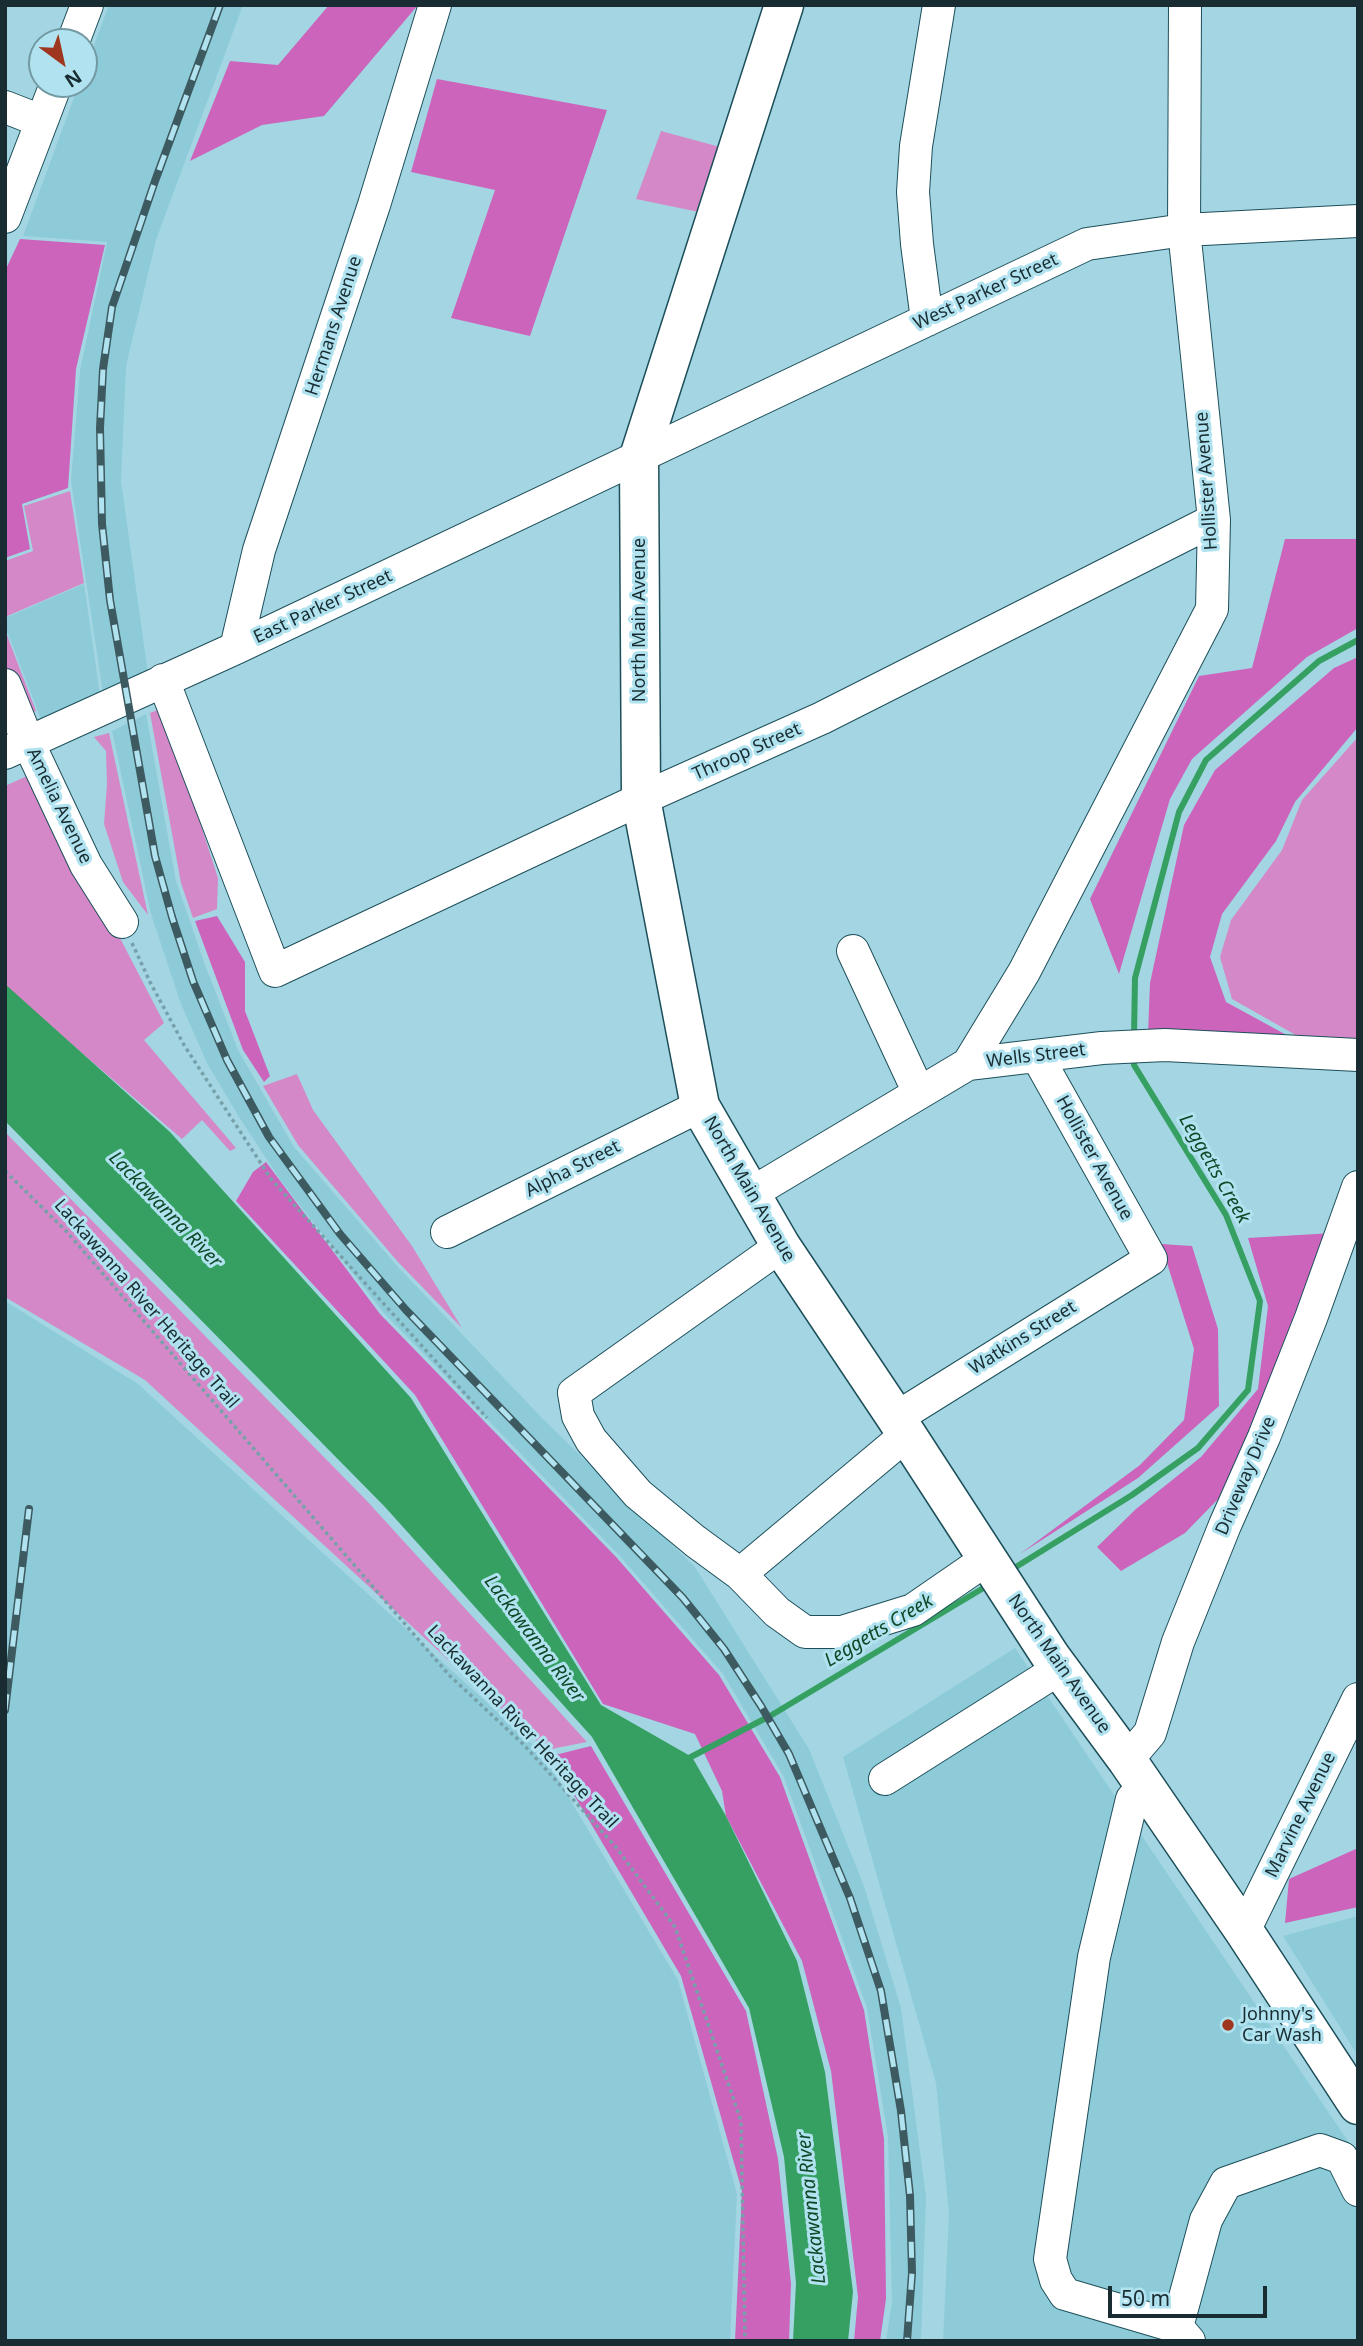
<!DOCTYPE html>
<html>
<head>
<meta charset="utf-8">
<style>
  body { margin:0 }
  #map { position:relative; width:1363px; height:2346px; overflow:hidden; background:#a3d6e2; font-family:"Noto Sans",sans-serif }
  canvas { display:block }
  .frame { position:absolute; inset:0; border:7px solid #182c31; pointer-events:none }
  .north { position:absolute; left:28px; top:28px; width:70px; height:70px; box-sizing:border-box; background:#b0e3ef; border:2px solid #739aa3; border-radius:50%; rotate:147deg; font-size:19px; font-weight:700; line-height:28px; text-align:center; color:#182c31 }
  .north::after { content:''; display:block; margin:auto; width:24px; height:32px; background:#9f361f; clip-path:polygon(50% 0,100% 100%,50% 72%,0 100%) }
  .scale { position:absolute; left:1108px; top:2286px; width:159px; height:32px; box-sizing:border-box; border:4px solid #182c31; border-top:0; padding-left:9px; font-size:21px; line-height:24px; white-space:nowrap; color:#182c31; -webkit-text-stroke:5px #b0e3ef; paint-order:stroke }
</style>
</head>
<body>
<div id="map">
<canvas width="1363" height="2346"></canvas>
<div class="frame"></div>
<div class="north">N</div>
<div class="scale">50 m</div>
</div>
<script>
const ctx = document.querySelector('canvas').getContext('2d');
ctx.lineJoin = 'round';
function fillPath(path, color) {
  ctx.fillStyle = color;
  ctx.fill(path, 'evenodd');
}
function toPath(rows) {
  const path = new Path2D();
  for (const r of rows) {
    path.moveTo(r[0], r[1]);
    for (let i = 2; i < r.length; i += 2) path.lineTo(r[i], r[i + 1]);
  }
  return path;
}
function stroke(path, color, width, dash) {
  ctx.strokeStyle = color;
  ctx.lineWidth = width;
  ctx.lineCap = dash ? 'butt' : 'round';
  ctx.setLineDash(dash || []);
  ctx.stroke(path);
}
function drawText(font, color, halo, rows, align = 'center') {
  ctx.font = font + ' "Noto Sans",sans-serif';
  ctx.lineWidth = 6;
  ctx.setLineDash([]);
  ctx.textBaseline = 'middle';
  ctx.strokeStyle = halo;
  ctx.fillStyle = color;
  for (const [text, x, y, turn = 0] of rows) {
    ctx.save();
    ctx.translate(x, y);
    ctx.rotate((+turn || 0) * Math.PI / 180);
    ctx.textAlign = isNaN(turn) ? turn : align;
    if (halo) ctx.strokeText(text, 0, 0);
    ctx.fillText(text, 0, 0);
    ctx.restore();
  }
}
fillPath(toPath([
  [109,5,243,5,156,240,126,366,121,481,148,674,103,693,71,481,80,371,107,242,23,236,79,84,84,84,84,72],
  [84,584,100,695,42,722,5,626,5,618],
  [146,714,176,881,204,962,238,1050,294,1147,398,1267,543,1419,695,1567,809,1749,864,1886,901,2008,926,2197,921,2341,886,2341,892,2301,888,2137,867,2008,784,1777,723,1674,618,1554,383,1312,281,1181,239,1117,207,1063,181,1004,151,914,112,731],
  [5,1301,138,1384,542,1753,678,1980,737,2194,730,2341,5,2341],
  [1015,1648,1358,2156,1358,2341,943,2341,949,2213,936,2083,843,1757],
  [1358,1916,1358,2056,1283,1936]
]), '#8ecbd9');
fillPath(toPath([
  [661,131,720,147,699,212,636,199],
  [70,491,84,583,5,617,5,561,33,551,24,506],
  [5,630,36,711,5,722],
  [160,709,171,733,218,878,217,909,193,918,181,883,150,713],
  [109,733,148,915,123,882,104,824,107,784,106,751,94,737],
  [1358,737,1358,1038,1301,1038,1232,999,1220,957,1231,920,1282,850,1302,800],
  [27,776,92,905,120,938,164,1023,144,1040,236,1148,230,1151,202,1120,182,1139,5,987,5,786],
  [297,1074,313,1110,412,1246,462,1328,398,1262,298,1145,263,1086],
  [5,1132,366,1500,587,1742,546,1750,145,1380,5,1297]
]), '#d588c7');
fillPath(toPath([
  [329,5,418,5,324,116,262,125,190,161,230,61,278,65],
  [437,79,607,110,530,336,451,318,495,190,411,172],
  [20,239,105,245,76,369,68,488,22,504,30,549,5,558,5,271],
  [1285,539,1358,539,1358,628,1307,657,1192,759,1170,799,1119,974,1090,899,1199,676,1252,668],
  [1358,657,1358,727,1295,802,1276,841,1222,914,1210,957,1226,1002,1292,1038,1148,1034,1150,983,1184,825,1215,770,1334,668],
  [217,916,245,962,245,1011,270,1076,264,1082,243,1050,195,921],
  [266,1162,380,1314,617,1558,719,1675,780,1777,864,2010,884,2139,886,2299,880,2341,854,2341,858,2297,831,2071,802,1961,726,1816,722,1791,695,1734,603,1704,415,1395,236,1201,253,1172],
  [1333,1233,1224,1493,1185,1533,1121,1571,1097,1547,1136,1509,1201,1457,1258,1389,1268,1306,1248,1238],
  [1161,1244,1192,1246,1218,1329,1219,1406,1138,1478,1020,1554,1140,1465,1184,1420,1194,1349],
  [591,1746,746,2011,778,2159,791,2284,789,2341,735,2341,742,2191,681,1976,551,1756],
  [1358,1848,1358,1907,1285,1923,1289,1879]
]), '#cc64bc');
fillPath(toPath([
  [5,984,170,1132,411,1398,601,1705,692,1757,726,1816,797,1961,825,2072,853,2292,848,2341,793,2341,796,2283,784,2157,749,2008,592,1737,385,1507,5,1121]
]), '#36a062');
stroke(toPath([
  [1134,1037,1135,978,1179,812,1206,760,1319,661,1358,640],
  [1011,1570,1132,1495,1198,1448,1248,1390,1260,1301,1226,1215,1134,1065,1134,1055],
  [685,1760,770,1716,990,1584]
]), '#36a062', 6);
const minor = toPath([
  [73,42,87,5],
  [5,107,41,121],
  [5,217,56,84],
  [927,320,917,244,913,192,916,146,939,5],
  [236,648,259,550,374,205,435,5],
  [163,680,275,971,641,799,822,718,1214,520],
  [5,685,28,742,86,865,122,922],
  [5,753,236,648,1087,244,1184,230,1358,221],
  [853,951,919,1093],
  [968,1064,1024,972,1212,609,1214,520,1184,230,1185,5],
  [750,1194,968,1064,1102,1048,1165,1045,1358,1055],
  [447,1232,700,1106],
  [781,1246,574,1393,578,1416,591,1440,638,1494,695,1541,740,1574,906,1435],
  [896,1418,1151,1259,1037,1056],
  [740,1574,777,1612,805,1632,842,1632,913,1610,987,1559],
  [1127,1760,1150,1733,1178,1642,1225,1525,1264,1437,1311,1318,1358,1187],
  [885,1779,1059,1669],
  [1145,1786,1132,1799,1094,1957,1050,2259,1056,2280,1065,2294,1177,2327],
  [1244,1931,1358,1699],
  [1189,2341,1177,2327,1206,2220,1226,2183,1320,2150,1342,2158,1358,2190]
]);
const major = toPath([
  [784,5,639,457,641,799,700,1106,781,1246,896,1418,1051,1657,1127,1760,1244,1931,1358,2105]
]);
stroke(minor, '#1d4f5a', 34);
stroke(major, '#1d4f5a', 41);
stroke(toPath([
  [132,943,150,982,184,1045,271,1179,487,1418],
  [5,1171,67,1232,449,1675,524,1745,615,1846,675,1927,741,2121,745,2341]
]), '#77a1aa', 3.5, [3.5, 3.5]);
stroke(minor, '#fff', 32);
stroke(major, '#fff', 38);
const rail = toPath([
  [220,5,155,181,112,307,103,369,100,428,102,524,110,600,155,856,172,917,193,981,227,1060,269,1137,340,1234,406,1310,683,1598,724,1649,761,1706,789,1754,850,1898,881,1991,901,2111,910,2196,912,2273,907,2341],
  [5,1710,29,1509]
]);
stroke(rail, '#3d5a60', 8);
stroke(rail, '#b0e3ef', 5, [16]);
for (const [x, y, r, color] of [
  [1228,2025,7,"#9f361f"]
]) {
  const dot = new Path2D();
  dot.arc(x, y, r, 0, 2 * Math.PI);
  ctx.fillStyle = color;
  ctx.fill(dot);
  stroke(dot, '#b0e3ef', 2.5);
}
drawText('18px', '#182c31', '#b0e3ef', [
  ["West Parker Street",986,292,-25],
  ["Hermans Avenue",334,326,-72],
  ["Hollister Avenue",1207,481,-94],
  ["East Parker Street",323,607,-25],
  ["North Main Avenue",640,620,-90],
  ["Throop Street",747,752,-24],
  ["Amelia Avenue",59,806,64],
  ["Wells Street",1036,1056,-7],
  ["Hollister Avenue",1094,1158,61],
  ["Alpha Street",573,1169,-27],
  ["North Main Avenue",749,1189,60],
  ["Lackawanna River Heritage Trail",146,1304,49],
  ["Watkins Street",1023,1338,-32],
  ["Driveway Drive",1246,1476,-67],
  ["North Main Avenue",1059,1664,55],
  ["Lackawanna River Heritage Trail",522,1727,47],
  ["Marvine Avenue",1301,1815,-64]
]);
drawText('18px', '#182c31', '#b0e3ef', [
  ["Johnny's",1242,2015],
  ["Car Wash",1242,2036]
], 'left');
drawText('italic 19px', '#0f4727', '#b0e3ef', [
  ["Leggetts Creek",1214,1169,60],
  ["Lackawanna River",165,1210,46],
  ["Leggetts Creek",879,1631,-31],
  ["Lackawanna River",534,1639,53],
  ["Lackawanna River",812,2208,-96]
]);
</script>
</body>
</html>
